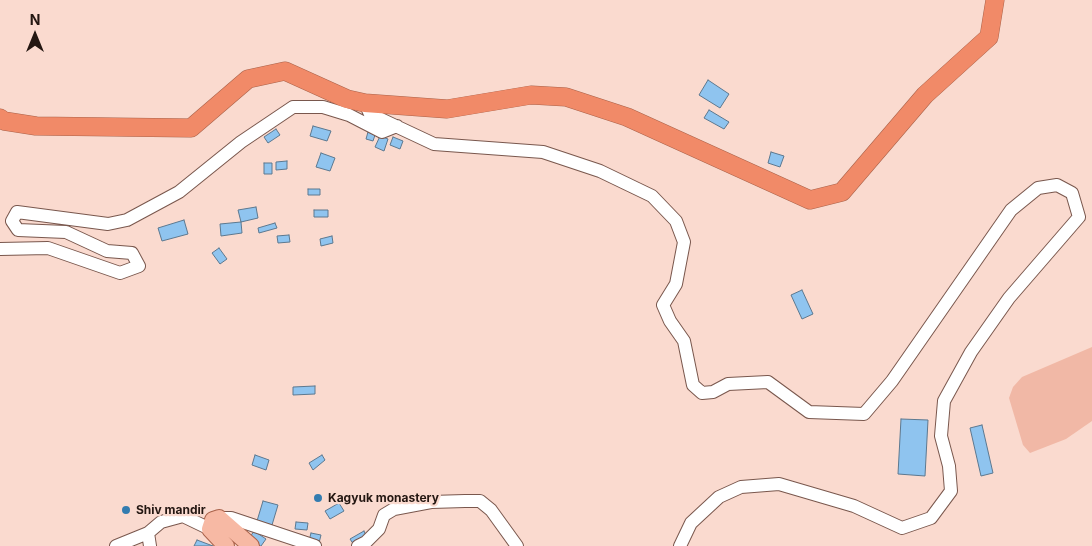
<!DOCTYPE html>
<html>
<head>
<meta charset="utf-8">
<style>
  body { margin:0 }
  #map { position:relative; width:1092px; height:546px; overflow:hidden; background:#fadacf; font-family:Inter,sans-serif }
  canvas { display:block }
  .north { position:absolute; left:10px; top:10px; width:50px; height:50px; -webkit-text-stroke:4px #fadacf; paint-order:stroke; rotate:0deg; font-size:14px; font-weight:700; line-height:20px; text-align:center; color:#241712 }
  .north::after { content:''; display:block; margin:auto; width:18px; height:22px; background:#241712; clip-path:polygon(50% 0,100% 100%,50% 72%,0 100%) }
</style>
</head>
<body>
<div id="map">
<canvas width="1092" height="546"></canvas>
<div class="north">N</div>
</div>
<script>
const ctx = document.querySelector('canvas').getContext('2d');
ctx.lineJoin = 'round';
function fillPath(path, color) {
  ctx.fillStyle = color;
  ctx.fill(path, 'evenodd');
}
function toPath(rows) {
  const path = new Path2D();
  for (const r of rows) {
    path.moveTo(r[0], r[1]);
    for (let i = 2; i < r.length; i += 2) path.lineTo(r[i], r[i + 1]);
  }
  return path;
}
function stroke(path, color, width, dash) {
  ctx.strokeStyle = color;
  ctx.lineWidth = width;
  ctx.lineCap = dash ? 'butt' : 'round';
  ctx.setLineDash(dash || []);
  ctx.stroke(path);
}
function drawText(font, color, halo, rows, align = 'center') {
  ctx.font = font + ' Inter,sans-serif';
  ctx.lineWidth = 4.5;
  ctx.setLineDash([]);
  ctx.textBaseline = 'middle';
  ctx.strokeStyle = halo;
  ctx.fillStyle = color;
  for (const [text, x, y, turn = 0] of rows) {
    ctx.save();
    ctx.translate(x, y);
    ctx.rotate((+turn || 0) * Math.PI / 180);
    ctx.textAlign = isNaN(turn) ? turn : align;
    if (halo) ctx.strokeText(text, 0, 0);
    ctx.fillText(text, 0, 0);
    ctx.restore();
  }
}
fillPath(toPath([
  [1092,347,1092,421,1066,439,1030,453,1023,445,1009,398,1013,387,1022,377]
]), '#f1b8a6');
const building = toPath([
  [708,80,729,94,720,108,699,95,708,80],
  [709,110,729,122,724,129,704,118,709,110],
  [313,126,331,131,327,141,310,136,313,126],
  [276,129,280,135,268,143,264,137,276,129],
  [368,132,375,135,373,141,366,139,368,132],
  [380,136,388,139,384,151,375,147,380,136],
  [393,137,403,141,400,149,390,145,393,137],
  [771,152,784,156,780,167,768,163,771,152],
  [321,153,335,158,330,171,316,167,321,153],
  [287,161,287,169,276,170,276,162,287,161],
  [264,163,272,163,272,174,264,174,264,163],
  [308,189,320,189,320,195,308,195,308,189],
  [256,207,258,218,241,222,238,210,256,207],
  [314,210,328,210,328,217,314,217,314,210],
  [184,220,188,234,162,241,158,228,184,220],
  [241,222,242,233,221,236,220,224,241,222],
  [275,223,277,228,259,233,258,228,275,223],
  [289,235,290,242,278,243,277,236,289,235],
  [332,236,333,243,321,246,320,239,332,236],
  [219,248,227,259,220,264,212,253,219,248],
  [802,290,813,314,802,319,791,295,802,290],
  [315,386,315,394,293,395,293,387,315,386],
  [901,419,928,420,925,476,898,474,901,419],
  [982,425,993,473,981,476,970,428,982,425],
  [255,455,269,460,266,470,252,465,255,455],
  [322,455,325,460,313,470,309,463,322,455],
  [263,501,278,505,272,525,257,521,263,501],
  [339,503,344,511,330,519,325,511,339,503],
  [296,522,308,523,307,530,295,529,296,522],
  [254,531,266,539,261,546,256,546,248,540,254,531],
  [364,531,367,538,354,545,350,539,364,531],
  [311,533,321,535,319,543,309,541,311,533],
  [197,540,213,546,194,546,197,540]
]);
fillPath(building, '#8fc4ef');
stroke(building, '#5c788f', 1);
const minor = toPath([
  [365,103,370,114,434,144,543,152,600,171,652,196,676,221,684,242,676,284,663,305,670,321,684,341,693,385,702,393,713,392,728,384,768,382,809,412,864,414,892,381,1011,210,1038,188,1057,185,1072,193,1079,217,1009,298,971,352,944,401,941,436,949,466,951,491,931,518,902,528,854,506,779,484,741,487,719,497,691,523,680,546],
  [0,249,48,248,120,273,139,266,132,253,107,251,66,232,18,230,12,221,17,212,108,224,127,220,179,192,241,142,293,107,323,107,349,115,382,132,397,126],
  [219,518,231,518,315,546],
  [148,533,150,546],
  [116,546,148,533,161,522,183,516,210,529],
  [358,546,366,542,379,529,384,515,394,509,431,502,465,501,480,501,491,510,517,546]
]);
const major = toPath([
  [226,546,210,529,213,520,219,518,251,546]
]);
const highway = toPath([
  [0,118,4,121,36,126,191,128,248,79,285,71,347,99,365,103,447,109,531,95,566,97,627,117,810,200,842,192,925,95,989,37,995,0]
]);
stroke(minor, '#79574d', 14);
stroke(major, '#a9624a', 18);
stroke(highway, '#a9624a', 19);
stroke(minor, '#fff', 12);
stroke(major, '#f7b9a4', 16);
stroke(highway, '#f18a68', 18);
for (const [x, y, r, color] of [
  [318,498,5,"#337cb0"],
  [126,510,5,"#337cb0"]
]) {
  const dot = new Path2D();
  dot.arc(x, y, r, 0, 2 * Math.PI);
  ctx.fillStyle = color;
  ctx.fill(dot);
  stroke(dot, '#fadacf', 2);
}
drawText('bold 12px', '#241712', '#fadacf', [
  ["Kagyuk monastery",328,498],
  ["Shiv mandir",136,510]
], 'left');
</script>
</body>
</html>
